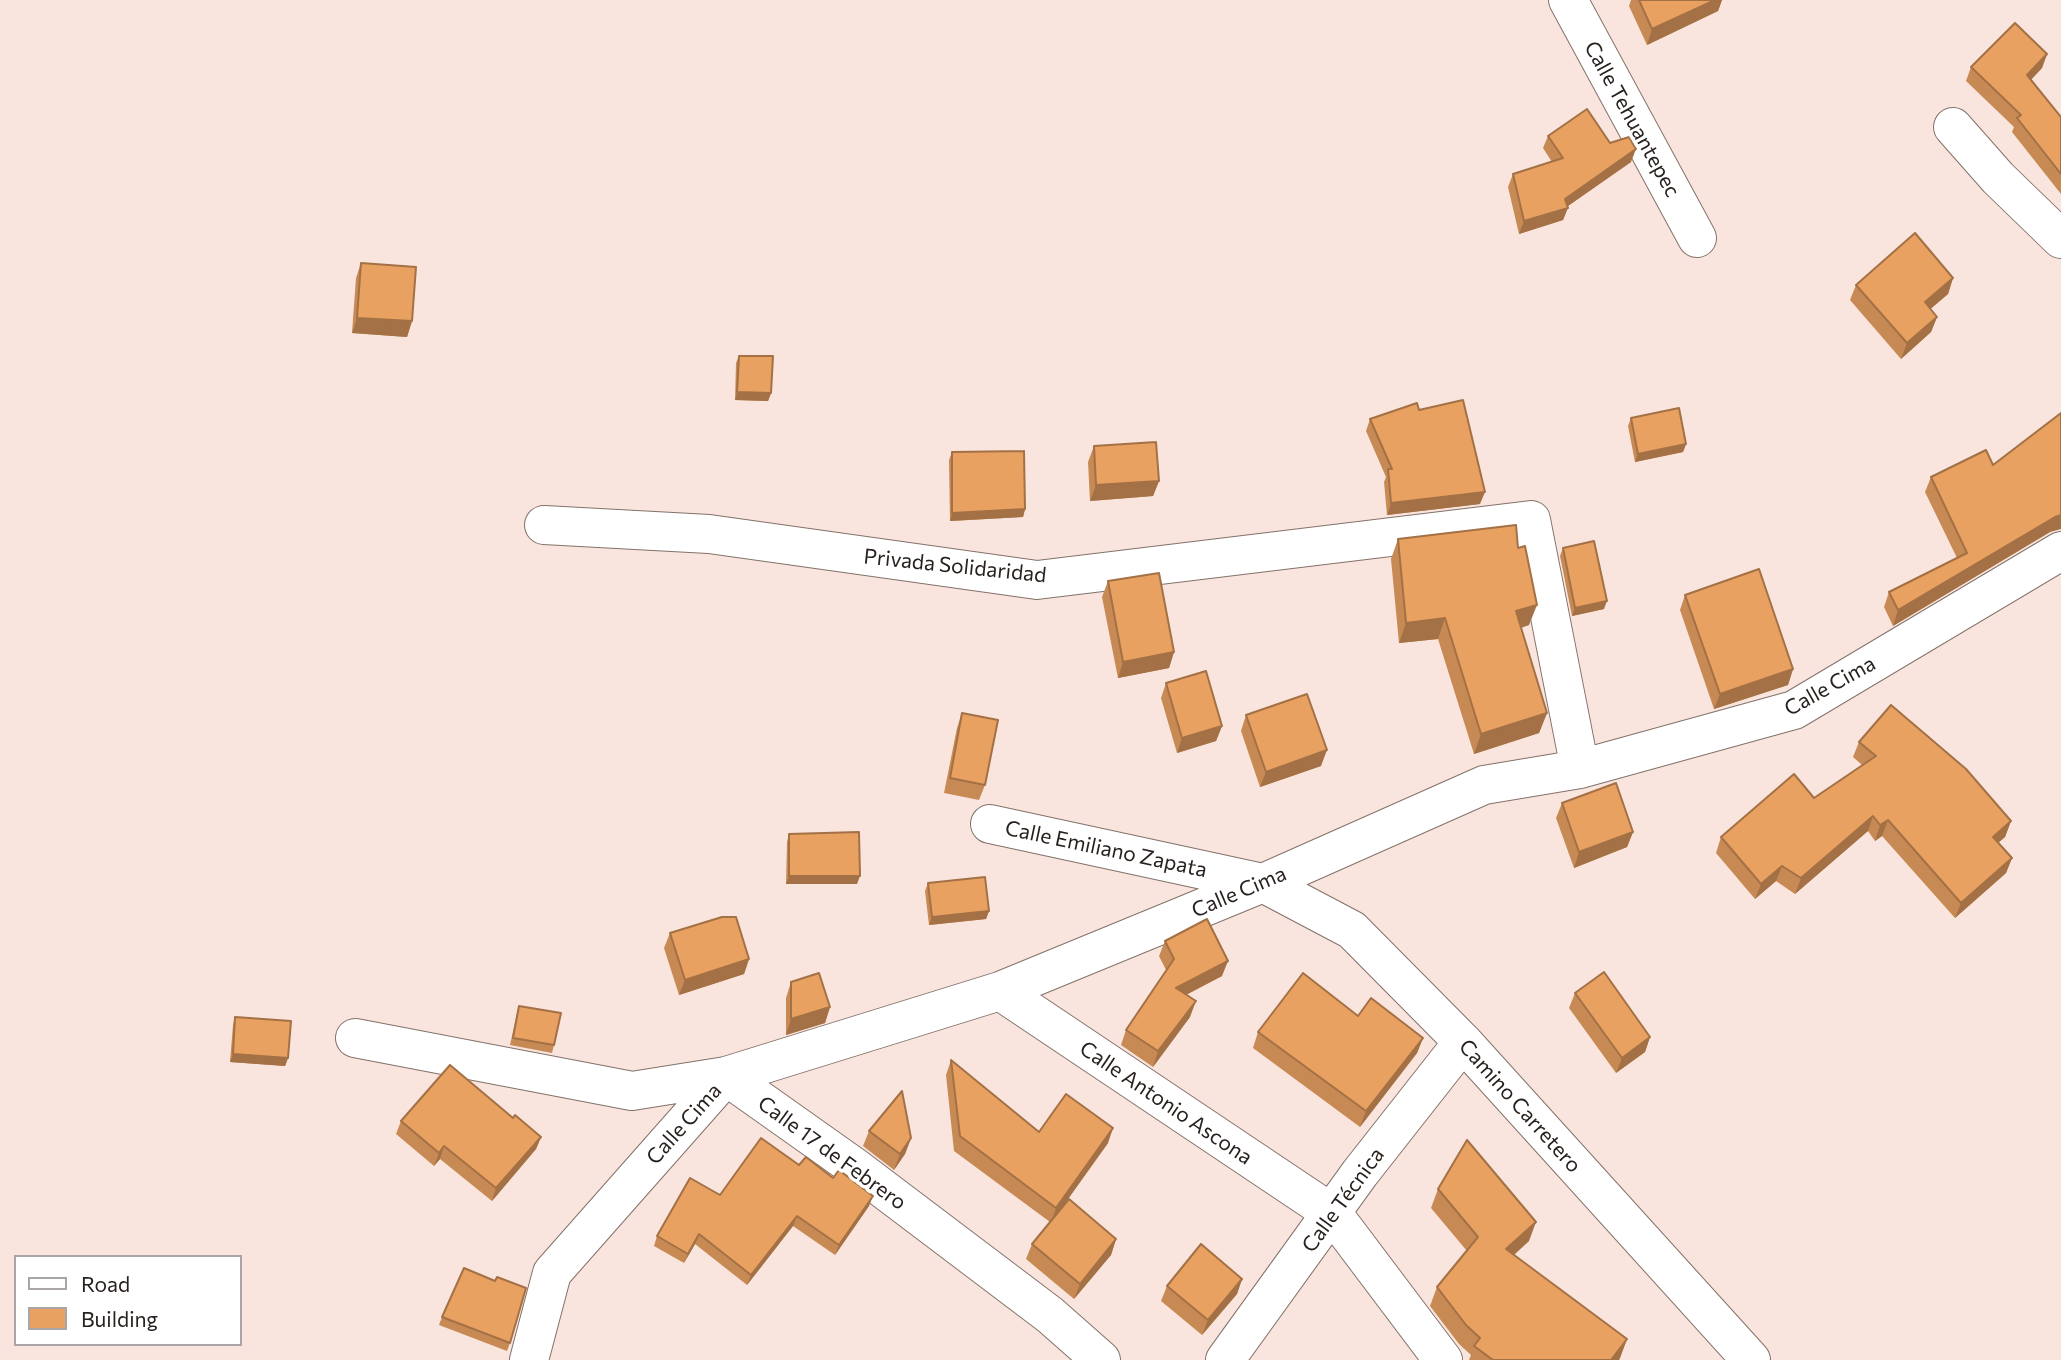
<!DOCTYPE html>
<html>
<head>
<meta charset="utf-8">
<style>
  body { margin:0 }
  #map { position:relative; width:2061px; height:1360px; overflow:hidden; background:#f9e5dd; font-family:Commissioner,sans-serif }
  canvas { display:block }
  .legend { position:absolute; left:14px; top:1255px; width:228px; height:91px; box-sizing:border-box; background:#fff; border:2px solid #a9a6a5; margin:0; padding:9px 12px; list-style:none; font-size:21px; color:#28211e }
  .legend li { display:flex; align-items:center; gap:14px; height:35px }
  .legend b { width:35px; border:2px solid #a9a6a5 }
</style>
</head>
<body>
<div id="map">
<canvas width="2061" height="1360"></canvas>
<ul class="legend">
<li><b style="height:9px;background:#fff"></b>Road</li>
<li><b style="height:19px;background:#e9a162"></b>Building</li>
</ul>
</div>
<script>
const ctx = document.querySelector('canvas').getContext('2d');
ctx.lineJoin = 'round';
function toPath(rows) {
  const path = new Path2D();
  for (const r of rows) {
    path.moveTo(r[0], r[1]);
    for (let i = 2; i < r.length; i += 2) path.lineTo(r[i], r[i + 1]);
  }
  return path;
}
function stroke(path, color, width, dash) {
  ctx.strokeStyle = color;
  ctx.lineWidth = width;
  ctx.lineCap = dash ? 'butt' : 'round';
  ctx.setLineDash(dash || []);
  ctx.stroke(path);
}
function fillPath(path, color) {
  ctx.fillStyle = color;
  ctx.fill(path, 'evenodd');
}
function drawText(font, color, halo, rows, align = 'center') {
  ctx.font = font + ' Commissioner,sans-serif';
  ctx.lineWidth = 7;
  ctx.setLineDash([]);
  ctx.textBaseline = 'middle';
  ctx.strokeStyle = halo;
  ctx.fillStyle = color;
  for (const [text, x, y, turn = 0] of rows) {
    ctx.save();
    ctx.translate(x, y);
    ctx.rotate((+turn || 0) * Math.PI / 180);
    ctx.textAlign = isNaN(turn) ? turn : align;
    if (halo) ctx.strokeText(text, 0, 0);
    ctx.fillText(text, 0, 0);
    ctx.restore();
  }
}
const minor = toPath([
  [1568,0,1697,238],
  [1953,127,1998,178,2061,239],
  [544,525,709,534,1037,580,1531,520,1580,769],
  [990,824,1263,883,1352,930,1463,1042,1751,1360],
  [1000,991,1333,1214,1443,1360],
  [355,1038,632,1091,726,1076,853,1166,1050,1315,1101,1360],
  [529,1360,552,1273,726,1076,1000,991,1263,883,1484,785,1580,769,1794,710,2061,551],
  [1225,1360,1360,1173,1463,1042]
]);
stroke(minor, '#83726a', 40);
stroke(minor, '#fff', 38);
fillPath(toPath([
  [1631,0,1722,0,1718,11,1647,45,1629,6],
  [2047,54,2042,68,2031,80,2061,117,2061,194,2012,132,2014,127,1966,81,1971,67],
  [1548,136,1610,143,1631,162,1568,206,1563,220,1519,234,1508,187,1513,174,1552,162,1543,148],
  [361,263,412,321,407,337,352,333,356,278],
  [1953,278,1948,294,1930,309,1937,317,1931,332,1901,359,1850,300,1856,285],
  [739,356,771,393,768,401,735,400,736,363],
  [1419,410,1480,504,1387,515,1384,482,1386,477,1366,431,1370,419],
  [1631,418,1686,444,1683,452,1635,462,1628,426],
  [1094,446,1159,481,1153,496,1090,501,1088,462],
  [952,452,1025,509,1023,517,950,521,949,460],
  [1993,465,2050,532,1893,626,1884,607,1889,592,1957,558,1925,492,1931,477],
  [1398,539,1518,548,1529,625,1521,628,1547,713,1539,733,1474,754,1438,639,1399,643,1391,559],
  [1563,548,1604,609,1572,616,1560,556],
  [1108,581,1174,652,1169,668,1118,678,1102,597],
  [1685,595,1793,669,1788,685,1714,709,1680,610],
  [1166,683,1222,726,1216,741,1177,753,1161,698],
  [962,713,985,785,979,800,944,793,957,728],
  [1246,715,1321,766,1260,787,1241,731],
  [1859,742,2011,821,2005,837,1998,843,2012,858,2006,873,1955,918,1882,836,1875,841,1868,831,1795,894,1776,881,1755,899,1716,853,1721,837,1814,798,1862,765,1853,757],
  [1562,803,1633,832,1627,847,1574,868,1556,818],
  [789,834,857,884,786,884,787,842],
  [928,883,989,911,986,919,929,925,925,891],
  [670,933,749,959,744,974,679,995,664,948],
  [1165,941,1222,976,1186,995,1190,1017,1153,1067,1121,1045,1126,1030,1166,970,1159,956],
  [791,982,830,1007,825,1023,786,1035,786,998],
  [1575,993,1650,1037,1645,1052,1616,1073,1569,1008],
  [519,1006,554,1045,552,1053,510,1045,517,1013],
  [1358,1016,1423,1038,1417,1053,1360,1127,1253,1048,1258,1032],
  [235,1017,288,1058,285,1066,230,1062,233,1025],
  [951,1060,1039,1132,1108,1143,1062,1207,1116,1239,1111,1255,1074,1299,1026,1259,1032,1244,1050,1222,954,1151,946,1075],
  [513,1118,541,1137,536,1149,492,1201,440,1159,434,1166,396,1134,401,1121],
  [869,1131,911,1138,905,1154,894,1170,863,1146],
  [799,1165,869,1206,835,1255,793,1226,747,1285,695,1244,684,1263,654,1246,657,1236,720,1195],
  [1438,1189,1529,1241,1514,1255,1627,1339,1619,1360,1469,1360,1471,1355,1459,1344,1430,1306,1437,1287,1467,1251,1431,1208],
  [1242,1279,1237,1294,1202,1335,1161,1301,1167,1286],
  [442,1317,510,1343,507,1351,439,1325]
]), '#c88a54');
fillPath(toPath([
  [1715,0,1722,0,1718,11,1647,45,1652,29],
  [2047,54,2042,68,2022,89,2027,75],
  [1636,149,1631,162,1565,208,1568,208,1563,220,1519,234,1524,221,1565,199],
  [1953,278,1948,294,1920,318,1925,302],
  [1937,317,1931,332,1901,359,1907,343],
  [357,318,412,321,407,337,352,333],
  [737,392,771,393,768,401,735,400],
  [1686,444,1683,452,1635,462,1638,454],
  [1159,481,1153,496,1090,501,1096,485],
  [1485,492,1480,504,1387,515,1391,503],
  [1025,509,1023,517,950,521,952,513],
  [2061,515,2061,529,2050,532,1893,626,1898,610,2055,517],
  [1607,601,1604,609,1572,616,1575,608],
  [1537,605,1529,625,1509,631,1516,611],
  [1445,618,1438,639,1399,643,1406,623],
  [1174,652,1169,668,1118,678,1123,662],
  [1793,669,1788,685,1714,709,1720,694],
  [1547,713,1539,733,1474,754,1481,734],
  [1222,726,1216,741,1177,753,1182,738],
  [1327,750,1321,766,1260,787,1266,772],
  [1873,816,1868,831,1795,894,1801,878],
  [1888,820,1882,836,1875,841,1880,825],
  [2011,821,2005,837,1987,852,1993,837],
  [1633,832,1627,847,1574,868,1579,852],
  [2012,858,2006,873,1955,918,1961,903],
  [1782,866,1776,881,1755,899,1761,884],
  [789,876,860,876,857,884,786,884],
  [989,911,986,919,929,925,932,917],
  [749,959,744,974,679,995,685,980],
  [1228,961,1222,976,1170,1003,1176,988],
  [1196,1001,1190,1017,1153,1067,1158,1051],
  [830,1007,825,1023,786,1035,791,1019],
  [1650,1037,1645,1052,1616,1073,1622,1058],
  [1423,1038,1417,1053,1360,1127,1366,1111],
  [233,1054,288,1058,285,1066,230,1062],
  [1113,1128,1108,1143,1051,1223,1056,1208],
  [541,1137,536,1149,492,1201,496,1188],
  [911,1138,905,1154,894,1170,900,1154],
  [444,1146,440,1159,434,1166,439,1153],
  [873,1196,869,1206,835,1255,839,1245],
  [797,1216,793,1226,747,1285,751,1275],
  [1536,1222,1529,1241,1499,1268,1506,1249],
  [699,1234,695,1244,684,1263,688,1254],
  [1116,1239,1111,1255,1074,1299,1080,1284],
  [1242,1279,1237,1294,1202,1335,1208,1320],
  [1627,1339,1620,1358,1619,1360,1611,1360]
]), '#a37145');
const building = toPath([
  [1639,0,1715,0,1652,29,1639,0],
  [2015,23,2047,54,2027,75,2061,117,2061,174,2017,118,2021,115,1971,67,2015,23],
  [1587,109,1610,143,1629,137,1636,149,1565,199,1568,208,1524,221,1513,174,1563,158,1548,136,1587,109],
  [1915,233,1953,278,1925,302,1937,317,1907,343,1856,285,1915,233],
  [361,263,416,267,412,321,357,318,361,263],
  [739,356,773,356,771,393,737,392,739,356],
  [1463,400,1485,492,1391,503,1388,469,1392,469,1370,419,1417,403,1419,410,1463,400],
  [1679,408,1686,444,1638,454,1631,418,1679,408],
  [2061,413,2061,515,2055,517,1898,610,1889,592,1967,553,1931,477,1986,450,1993,465,2061,413],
  [1156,442,1159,481,1096,485,1094,446,1156,442],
  [1024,451,1025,509,952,513,952,452,1024,451],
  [1516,525,1518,548,1525,546,1537,605,1516,611,1547,713,1481,734,1445,618,1406,623,1398,539,1516,525],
  [1594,541,1607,601,1575,608,1563,548,1594,541],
  [1759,569,1793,669,1720,694,1685,595,1759,569],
  [1159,573,1174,652,1123,662,1108,581,1159,573],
  [1206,671,1222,726,1182,738,1166,683,1206,671],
  [1307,694,1327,750,1266,772,1246,715,1307,694],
  [1891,705,1966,769,2011,821,1993,837,2012,858,1961,903,1888,820,1880,825,1873,816,1801,878,1782,866,1761,884,1721,837,1794,774,1814,798,1876,756,1859,742,1891,705],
  [962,713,998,720,985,785,950,778,962,713],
  [1616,783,1633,832,1579,852,1562,803,1616,783],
  [859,832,860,876,789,876,789,834,859,832],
  [985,877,989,911,932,917,928,883,985,877],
  [722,917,736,917,749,959,685,980,670,933,722,917],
  [1207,919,1228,961,1176,988,1196,1001,1158,1051,1126,1030,1174,959,1165,941,1207,919],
  [1604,972,1650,1037,1622,1058,1575,993,1604,972],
  [819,973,830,1007,791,1019,791,982,819,973],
  [1303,973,1358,1016,1371,998,1423,1038,1366,1111,1258,1032,1303,973],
  [519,1006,561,1013,554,1045,513,1038,519,1006],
  [235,1017,291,1021,288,1058,233,1054,235,1017],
  [951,1060,1039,1132,1066,1094,1113,1128,1056,1208,960,1136,951,1060],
  [450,1065,513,1118,515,1115,541,1137,496,1188,444,1146,439,1153,401,1121,450,1065],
  [902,1091,911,1138,900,1154,869,1131,902,1091],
  [761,1138,799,1165,806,1157,833,1178,839,1170,873,1196,839,1245,797,1216,751,1275,699,1234,688,1254,657,1236,690,1178,720,1195,761,1138],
  [1467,1140,1536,1222,1506,1249,1627,1339,1611,1360,1493,1360,1474,1346,1480,1338,1466,1325,1437,1287,1478,1237,1438,1189,1467,1140],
  [1069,1199,1116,1239,1080,1284,1032,1244,1069,1199],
  [1201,1244,1242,1279,1208,1320,1167,1286,1201,1244],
  [464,1268,495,1281,497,1277,526,1288,510,1343,442,1317,464,1268]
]);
fillPath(building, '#e9a162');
stroke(building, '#a37145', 2);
drawText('21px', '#28211e', '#fff', [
  ["Calle Tehuantepec",1632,119,61],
  ["Privada Solidaridad",955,566,6],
  ["Calle Cima",1830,686,-29],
  ["Calle Emiliano Zapata",1106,849,12],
  ["Calle Cima",1239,892,-23],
  ["Calle Antonio Ascona",1166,1103,34],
  ["Camino Carretero",1520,1106,48],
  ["Calle Cima",684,1124,-48],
  ["Calle 17 de Febrero",832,1153,36],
  ["Calle Técnica",1343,1200,-54]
]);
</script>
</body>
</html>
